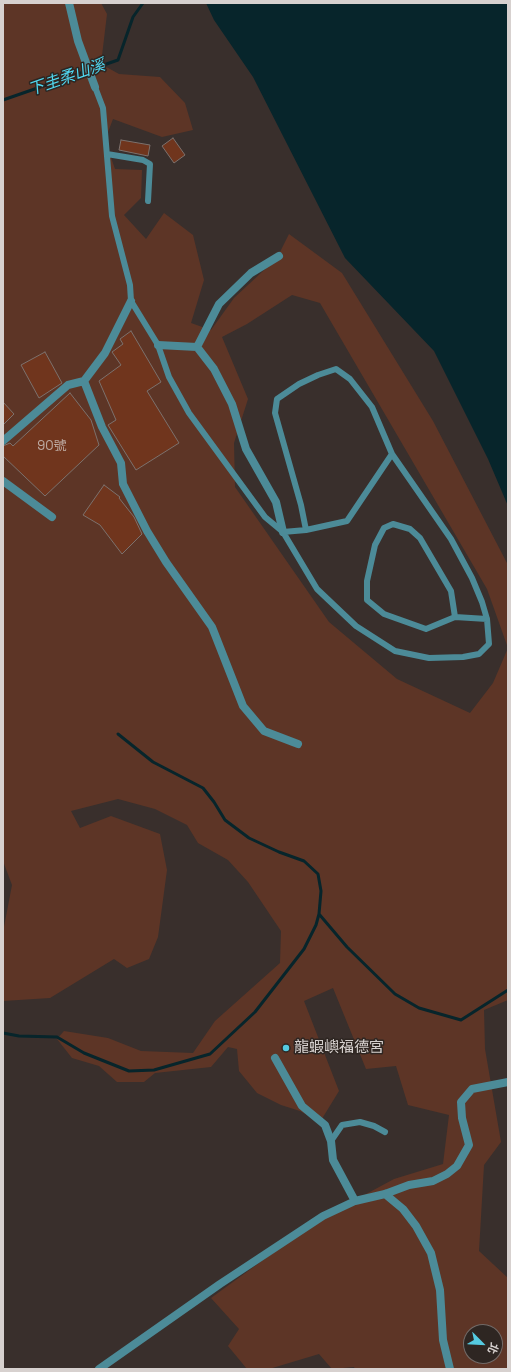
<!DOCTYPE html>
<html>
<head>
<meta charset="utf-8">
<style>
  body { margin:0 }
  #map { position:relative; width:511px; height:1372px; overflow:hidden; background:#392f2c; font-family:"Space Grotesk","Noto Sans TC",sans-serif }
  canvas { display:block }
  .frame { position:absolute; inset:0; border:4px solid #d7d1cf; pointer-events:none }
  .north { position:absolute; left:463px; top:1324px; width:40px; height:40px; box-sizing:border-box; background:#2e2622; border:1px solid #726a67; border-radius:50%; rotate:114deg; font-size:11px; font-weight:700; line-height:16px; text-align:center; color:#d7d1cf }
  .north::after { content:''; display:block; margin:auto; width:14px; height:18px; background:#55cae0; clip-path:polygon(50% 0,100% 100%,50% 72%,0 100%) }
</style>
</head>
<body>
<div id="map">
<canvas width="511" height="1372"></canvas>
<div class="frame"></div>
<div class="north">北</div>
</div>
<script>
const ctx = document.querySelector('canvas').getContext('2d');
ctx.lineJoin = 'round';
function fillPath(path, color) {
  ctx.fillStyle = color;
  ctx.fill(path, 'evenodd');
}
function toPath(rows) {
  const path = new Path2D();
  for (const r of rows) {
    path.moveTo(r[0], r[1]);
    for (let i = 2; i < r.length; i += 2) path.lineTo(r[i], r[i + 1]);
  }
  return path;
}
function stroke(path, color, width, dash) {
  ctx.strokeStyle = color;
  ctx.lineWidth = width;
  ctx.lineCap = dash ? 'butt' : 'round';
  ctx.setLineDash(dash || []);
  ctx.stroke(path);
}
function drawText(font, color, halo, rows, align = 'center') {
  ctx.font = font + ' "Space Grotesk","Noto Sans TC",sans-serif';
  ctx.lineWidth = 3;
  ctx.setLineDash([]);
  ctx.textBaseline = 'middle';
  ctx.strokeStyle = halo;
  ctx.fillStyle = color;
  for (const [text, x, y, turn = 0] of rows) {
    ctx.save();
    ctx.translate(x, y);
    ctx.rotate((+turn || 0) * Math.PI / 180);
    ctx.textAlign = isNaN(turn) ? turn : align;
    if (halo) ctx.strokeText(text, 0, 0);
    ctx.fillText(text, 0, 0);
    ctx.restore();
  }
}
fillPath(toPath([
  [3,3,101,3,107,14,101,64,119,74,160,77,185,103,193,130,162,137,113,119,105,140,115,169,142,170,141,198,124,215,146,239,164,213,193,235,204,280,191,323,211,330,234,298,277,258,289,234,342,273,433,421,508,565,508,1000,484,1010,485,1049,501,1142,484,1165,479,1251,508,1278,508,1369,355,1369,354,1367,332,1369,319,1354,269,1369,247,1369,228,1346,239,1329,211,1298,307,1228,342,1207,394,1179,443,1164,449,1115,408,1105,396,1066,366,1069,333,988,304,1001,339,1091,320,1122,300,1111,281,1105,257,1093,239,1071,237,1049,228,1047,211,1067,155,1073,144,1082,117,1082,99,1066,72,1058,57,1039,64,1031,108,1038,141,1051,193,1053,215,1021,280,963,281,931,248,882,228,860,198,843,187,825,155,809,118,799,71,811,80,828,111,816,160,834,167,870,158,937,149,959,127,968,114,959,50,998,3,1001,3,932,12,885,3,861],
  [292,295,320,303,487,589,508,648,493,683,470,713,397,679,329,622,235,487,234,443,248,399,222,337,247,324],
  [471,1332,495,1332,495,1356,471,1356]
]), '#5d3526');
fillPath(toPath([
  [206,3,508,3,508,506,488,459,434,351,345,258,253,77,214,20]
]), '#07252b');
stroke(toPath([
  [3,100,118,60,133,17,143,3],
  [118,734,153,762,203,788,214,802,225,820,249,838,279,852,304,861,318,874,321,891,319,914,347,947,395,994,419,1008,461,1020,508,990],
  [3,1033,19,1036,57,1037,84,1053,129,1071,154,1070,210,1054,255,1012,304,949,316,925,319,914]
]), '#07252b', 3);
const building = toPath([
  [173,138,185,155,174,163,162,146,173,138],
  [121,140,150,145,148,156,119,150,121,140],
  [131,331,161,382,147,391,179,443,136,470,108,425,116,420,99,381,121,365,112,352,123,344,120,339,131,331],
  [45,352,62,383,39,398,21,365,45,352],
  [70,393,91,420,99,445,45,496,3,456,3,446,10,443,13,446,70,393],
  [3,402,14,414,3,425,3,402],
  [104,485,120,497,119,498,134,517,142,534,122,554,100,525,83,515,104,485]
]);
fillPath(building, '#70351d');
stroke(building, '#7c716d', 1);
stroke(toPath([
  [95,87,103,108,112,216,130,285,131,301,158,345,169,377,189,413,265,517,283,532,317,589,356,626,395,651,429,658,463,657,479,654,489,644,487,619,482,602,472,578,451,539,392,454,372,407,350,379,336,369,318,375,299,384,277,399,275,413,301,505,306,530,283,532],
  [107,154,143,160,150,164,148,201],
  [306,530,347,521,392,454],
  [455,617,426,629,384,614,367,600,367,581,375,545,384,528,393,524,410,529,420,538,451,591,455,617,487,619],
  [331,1141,342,1125,360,1122,374,1126,385,1132]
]), '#4c8b98', 6);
stroke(toPath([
  [69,3,78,41,95,87],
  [158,345,197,347,219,304,251,273,279,256],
  [197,347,214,369,232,404,246,449,276,502,283,532],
  [84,381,102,427,121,463,123,484,147,531,166,562,212,627,243,706,264,731,298,744],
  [3,441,68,385,84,381,105,353,131,301],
  [3,481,52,517],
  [275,1058,302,1106,325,1125,331,1141,333,1160,355,1201],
  [385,1194,403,1209,416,1226,431,1253,440,1290,443,1340,450,1369],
  [99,1369,220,1284,323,1216,355,1201,385,1194,409,1185,433,1181,447,1174,457,1166,469,1145,462,1118,461,1102,472,1089,508,1082]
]), '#4c8b98', 8);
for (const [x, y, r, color] of [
  [286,1048,4,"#55cae0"]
]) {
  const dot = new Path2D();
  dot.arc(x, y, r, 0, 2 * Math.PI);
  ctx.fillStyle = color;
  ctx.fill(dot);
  stroke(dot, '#2e2622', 1.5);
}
drawText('13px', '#bdaaa2', null, [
  ["90號",52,446]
]);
drawText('15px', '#d7d1cf', '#2e2622', [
  ["龍蝦嶼福德宮",294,1048]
], 'left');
drawText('italic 16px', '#50d9f2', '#2e2622', [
  ["下圭柔山溪",67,78,-19]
]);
</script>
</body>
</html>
